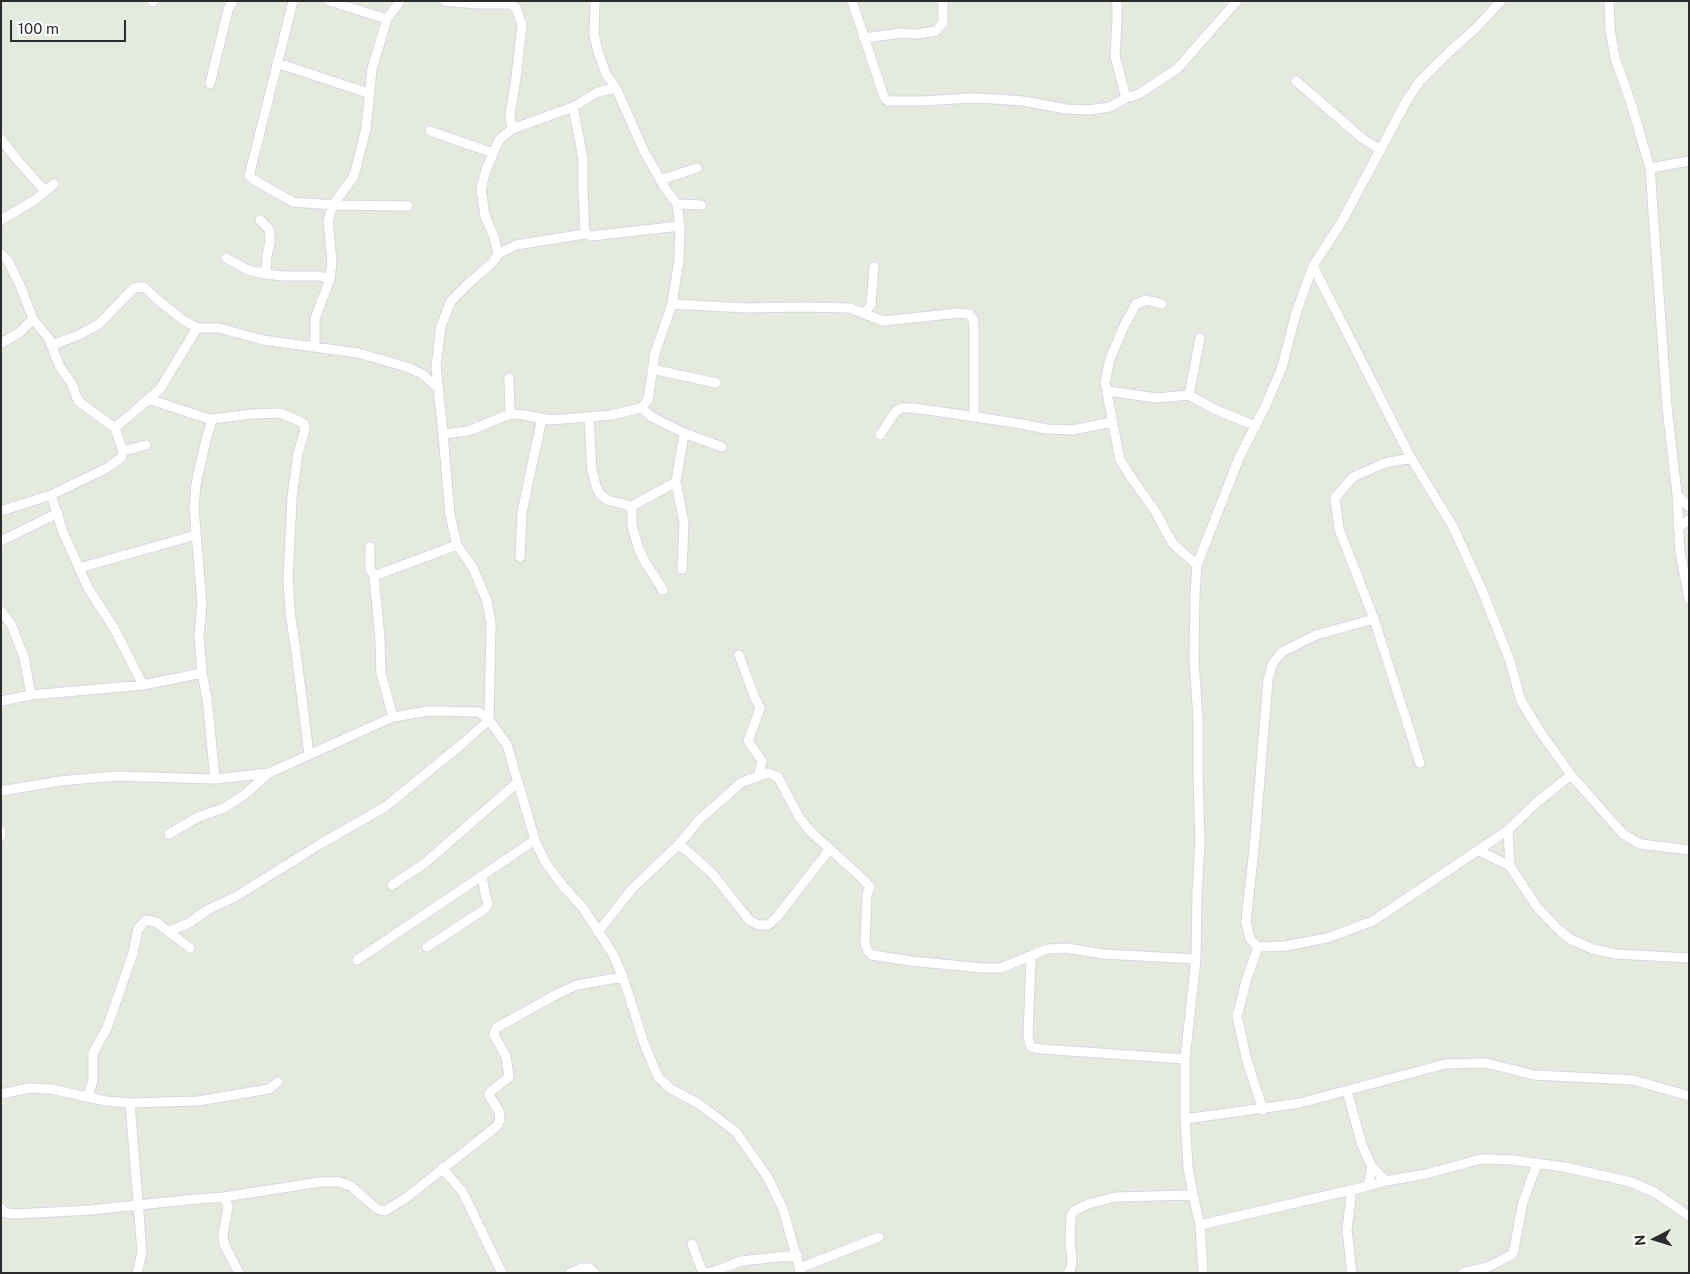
<!DOCTYPE html>
<html>
<head>
<meta charset="utf-8">
<style>
  body { margin:0 }
  #map { position:relative; width:1690px; height:1274px; overflow:hidden; background:#e4ebde; font-family:"Public Sans",sans-serif }
  canvas { display:block }
  .frame { position:absolute; inset:0; border:2px solid #2b2b2b; pointer-events:none }
  .north { position:absolute; left:1630px; top:1214px; width:50px; height:50px; -webkit-text-stroke:4px #fff; paint-order:stroke; rotate:265deg; font-size:14px; font-weight:700; line-height:20px; text-align:center; color:#2b2b2b }
  .north::after { content:''; display:block; margin:auto; width:18px; height:22px; background:#2b2b2b; clip-path:polygon(50% 0,100% 100%,50% 72%,0 100%) }
  .scale { position:absolute; left:10px; top:20px; width:116px; height:22px; box-sizing:border-box; border:2px solid #2b2b2b; border-top:0; padding-left:6px; font-size:15px; line-height:18px; white-space:nowrap; color:#2b2b2b; -webkit-text-stroke:4px #fff; paint-order:stroke }
</style>
</head>
<body>
<div id="map">
<canvas width="1690" height="1274"></canvas>
<div class="frame"></div>
<div class="north">N</div>
<div class="scale">100 m</div>
</div>
<script>
const ctx = document.querySelector('canvas').getContext('2d');
ctx.lineJoin = 'round';
function toPath(rows) {
  const path = new Path2D();
  for (const r of rows) {
    path.moveTo(r[0], r[1]);
    for (let i = 2; i < r.length; i += 2) path.lineTo(r[i], r[i + 1]);
  }
  return path;
}
function stroke(path, color, width, dash) {
  ctx.strokeStyle = color;
  ctx.lineWidth = width;
  ctx.lineCap = dash ? 'butt' : 'round';
  ctx.setLineDash(dash || []);
  ctx.stroke(path);
}
const minor = toPath([
  [152,1,153,2],
  [293,1,249,176,254,180,293,202,333,205,408,206],
  [329,1,387,19],
  [445,1,478,4,510,4,516,8,522,25,516,78,510,115,512,129],
  [852,1,884,97,888,101,922,101,971,98,995,99,1023,101,1066,109,1089,110,1110,107,1126,98,1139,94,1177,69,1237,1],
  [1117,1,1117,20,1115,56,1126,98],
  [1609,1,1610,29,1615,58,1630,100,1650,168,1667,407,1677,494,1680,552,1689,599],
  [864,38,902,33,917,34,936,31,943,23,943,1],
  [277,63,368,93],
  [1296,81,1363,139,1381,150],
  [210,84,228,10,233,1],
  [573,107,583,158,583,189,585,234],
  [430,131,493,153],
  [1,139,18,161,45,191],
  [1650,168,1689,161],
  [660,180,697,168],
  [677,204,701,205],
  [1,220,35,200,54,184],
  [260,220,268,228,270,234,270,242,267,255,266,274],
  [1,254,8,261,20,285,33,319,49,339,60,367,72,384,78,401,115,428,123,451,121,458,107,468,51,495,1,511],
  [498,254,516,245,585,234,591,236,680,226],
  [226,258,248,270,266,274,283,276,320,276,330,279],
  [1313,266,1411,458,1452,525,1482,590,1510,661,1521,701,1541,733,1571,775,1623,834,1640,844,1689,850],
  [672,304,746,308,802,307,850,308,883,321,959,313,969,314,973,319,974,328,974,417],
  [1162,304,1146,300,1136,304,1124,326,1110,359,1105,382,1120,460,1131,477,1155,511,1173,544,1197,565],
  [864,313,871,305,874,267],
  [1,343,19,333,33,319],
  [52,345,79,335,99,324,134,288,144,287,159,301,182,319,197,328,219,328,263,340,358,353,407,367,422,374,439,389],
  [315,347,315,319,330,279,332,262,328,221,333,205,354,176,366,129,372,69,387,19,400,1],
  [652,369,716,383],
  [509,378,510,414],
  [1107,391,1157,398,1189,395,1216,410,1256,426],
  [1189,395,1200,338],
  [148,399,212,420,206,440,196,484,194,508,202,604,199,635,202,673,207,698,215,779],
  [641,408,652,417,684,433,722,447],
  [589,418,592,470,596,486,600,494,607,500,627,505,630,507,632,511,632,525,638,547,644,560,663,590],
  [211,419,253,414,280,413,297,420,304,424,305,430,298,453,292,498,288,579,290,612,296,652,309,755],
  [115,428,160,389,197,328],
  [443,434,468,431,510,414,524,415,551,420,611,415,641,408,648,400,655,353,672,304,679,260,680,226,677,204,665,188,644,151,616,88,606,74,598,52,594,34,595,1],
  [880,435,896,411,902,408,913,408,949,413,1022,424,1046,429,1073,430,1112,422],
  [123,451,146,445],
  [1411,458,1385,463,1353,477,1335,498,1339,529,1374,619,1420,763],
  [1677,494,1689,507],
  [51,495,63,532,88,588,114,628,143,685],
  [630,507,676,482],
  [1678,528,1689,520],
  [1,541,58,513],
  [370,547,370,569,374,576,380,639,381,673,393,717],
  [520,557,522,512,542,418],
  [79,568,196,535],
  [682,569,684,523,676,482,684,433],
  [374,576,457,545],
  [1,611,11,624,24,657,31,695],
  [1374,619,1316,635,1282,652,1273,663,1268,679,1255,839,1246,922,1250,939,1258,947,1285,946,1327,938,1373,921,1508,830,1536,803,1571,775],
  [739,655,755,698,760,708,748,741,762,761,758,777],
  [1,701,31,695,143,685,202,673],
  [1,791,60,781,115,776,215,779,269,773,393,717,429,711,479,712,489,720,507,745,535,840,545,862,563,886,583,908,613,954,623,977,644,1043,658,1077,671,1089,699,1104,736,1132,768,1178,783,1209,801,1273],
  [1508,830,1510,866],
  [1,831,1,836],
  [169,834,198,817,224,808,244,795,269,773],
  [679,844,711,872,750,921,759,925,768,925,777,917,829,850],
  [1479,851,1510,866,1537,907,1558,929,1570,939,1593,949,1616,954,1689,958],
  [392,885,425,863,518,782],
  [170,931,189,923,207,910,235,897,322,843,385,807,462,744,489,720,491,624,487,601,473,568,457,545,450,515,443,434,436,366,441,326,451,301,470,282,492,263,498,254,494,237,485,216,481,189,486,170,499,140,512,129,573,107,598,92,616,88],
  [598,932,632,889,679,844,700,819,742,782,768,773,778,777,799,817,810,831,864,880,870,887,867,894,865,942,868,951,872,955,911,961,982,968,1001,968,1047,949,1066,948,1103,954,1196,959],
  [427,947,485,909,488,904,485,893,482,876],
  [1258,947,1247,978,1237,1016,1247,1061,1263,1110],
  [1031,957,1028,1037,1031,1047,1041,1049,1185,1059],
  [357,960,535,840],
  [1347,1091,1362,1145,1372,1167,1386,1181],
  [1,1094,29,1088,51,1089,106,1101,130,1103,198,1101,269,1089,278,1082],
  [88,1097,93,1080,93,1053,107,1028,133,953,138,929,146,920,156,922,190,948],
  [130,1103,142,1252,137,1273],
  [1185,1119,1300,1103,1445,1064,1486,1063,1534,1075,1633,1080,1689,1096],
  [442,1168,462,1191,502,1273],
  [1368,1186,1372,1167],
  [1349,1191,1351,1197,1347,1230,1352,1273],
  [224,1197,228,1206,223,1235,224,1244,239,1273],
  [1,1208,4,1212,7,1213,16,1214,91,1210,186,1200,224,1197,320,1182,339,1182,351,1186,377,1209,385,1211,406,1198,497,1126,500,1120,499,1111,489,1095,490,1092,509,1077,506,1056,494,1035,496,1028,559,993,577,985,623,977],
  [1200,1225,1368,1186,1386,1181,1426,1174,1481,1159,1513,1160,1564,1167,1631,1182,1654,1192,1689,1216],
  [692,1244,701,1268,705,1273],
  [800,1268,879,1237],
  [570,1273,581,1268,589,1268,595,1273],
  [705,1273,713,1272,741,1261,797,1255],
  [1068,1273,1071,1268,1072,1257,1070,1243,1071,1215,1074,1211,1088,1204,1115,1197,1193,1195],
  [1203,1273,1200,1225,1193,1195,1188,1167,1185,1119,1185,1059,1196,959,1197,894,1200,843,1198,773,1198,719,1194,660,1195,593,1197,565,1239,458,1266,405,1282,367,1296,313,1313,266,1341,223,1407,100,1420,81,1446,55,1478,26,1501,1],
  [1463,1273,1488,1267,1513,1254,1523,1202,1537,1164]
]);
stroke(minor, '#dfd4e2', 11);
stroke(minor, '#fff', 9);
</script>
</body>
</html>
